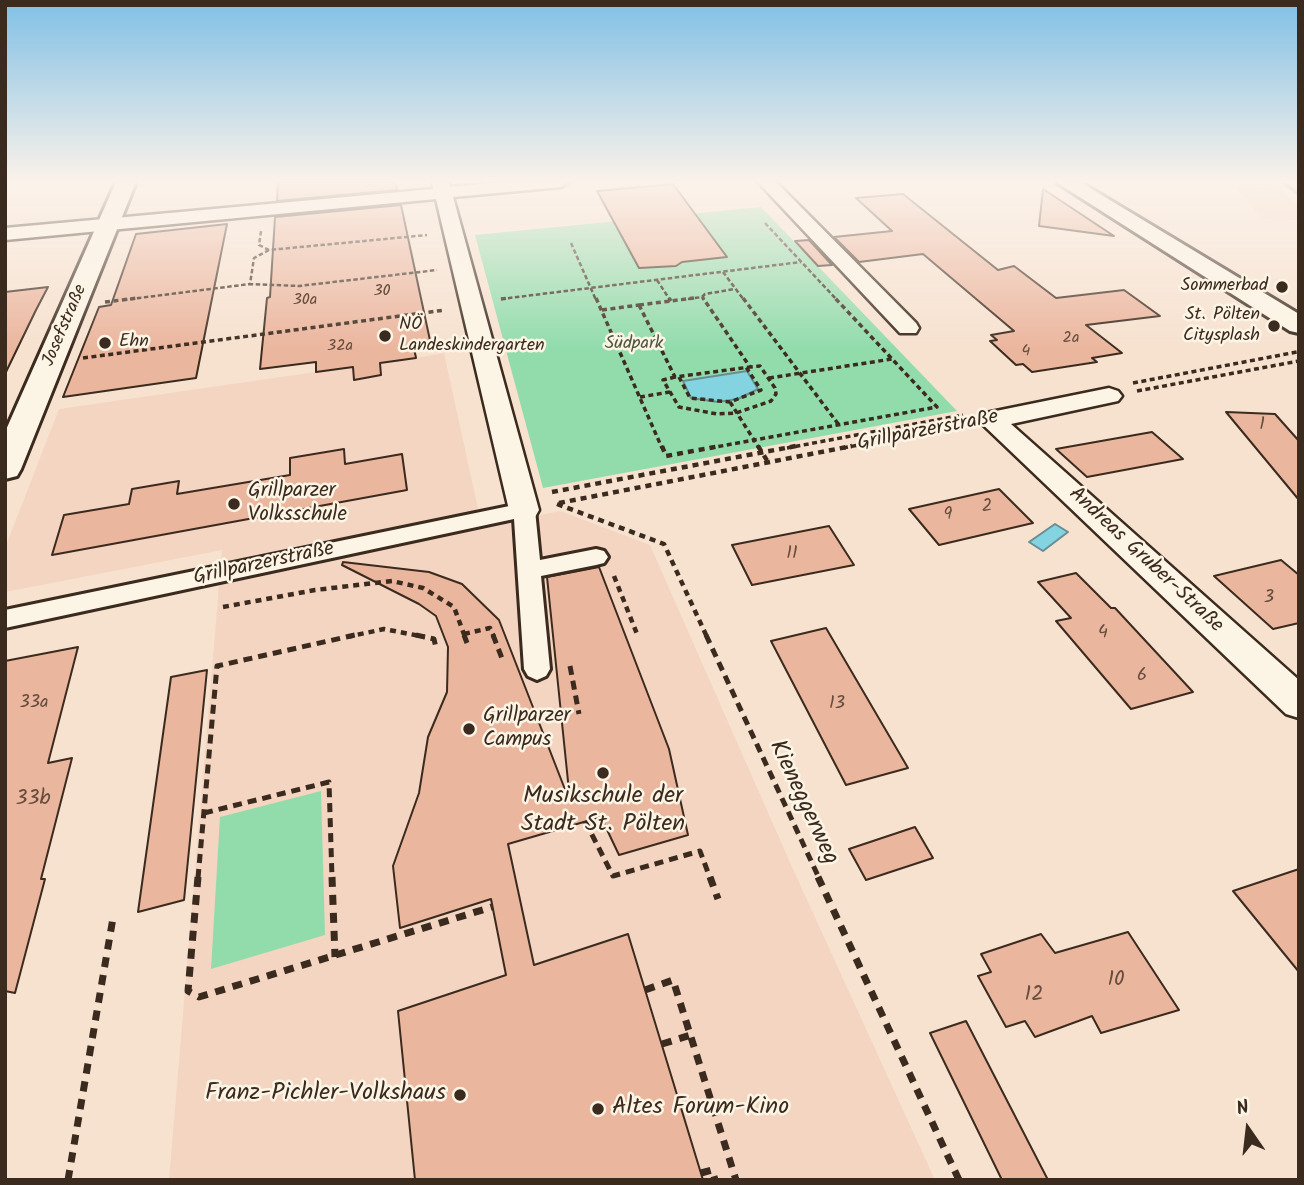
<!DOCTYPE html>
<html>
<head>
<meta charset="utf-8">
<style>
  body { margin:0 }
  #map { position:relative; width:1304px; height:1185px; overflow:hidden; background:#f7e2d0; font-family:Kalam,sans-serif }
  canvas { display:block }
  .frame { position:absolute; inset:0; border:7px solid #3b2a1e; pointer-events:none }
  .north { position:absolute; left:1213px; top:1094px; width:70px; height:70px; -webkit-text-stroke:5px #fcf5e5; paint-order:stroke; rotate:346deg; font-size:19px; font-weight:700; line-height:28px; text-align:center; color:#3b2a1e }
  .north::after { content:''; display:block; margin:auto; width:24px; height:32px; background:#3b2a1e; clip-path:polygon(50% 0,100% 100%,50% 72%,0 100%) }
</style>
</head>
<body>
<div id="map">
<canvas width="1304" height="1185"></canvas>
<div class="frame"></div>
<div class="north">N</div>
</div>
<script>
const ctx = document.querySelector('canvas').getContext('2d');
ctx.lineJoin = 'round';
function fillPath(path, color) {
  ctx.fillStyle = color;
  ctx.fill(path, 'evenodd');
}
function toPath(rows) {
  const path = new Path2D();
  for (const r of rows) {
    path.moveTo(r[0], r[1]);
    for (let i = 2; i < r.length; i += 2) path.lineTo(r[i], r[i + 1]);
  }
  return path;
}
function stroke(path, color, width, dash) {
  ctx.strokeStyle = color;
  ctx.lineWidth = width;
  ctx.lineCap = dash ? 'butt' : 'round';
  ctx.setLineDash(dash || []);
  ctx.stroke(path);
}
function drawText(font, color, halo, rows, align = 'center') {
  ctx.font = font + ' Kalam,sans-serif';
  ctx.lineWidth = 5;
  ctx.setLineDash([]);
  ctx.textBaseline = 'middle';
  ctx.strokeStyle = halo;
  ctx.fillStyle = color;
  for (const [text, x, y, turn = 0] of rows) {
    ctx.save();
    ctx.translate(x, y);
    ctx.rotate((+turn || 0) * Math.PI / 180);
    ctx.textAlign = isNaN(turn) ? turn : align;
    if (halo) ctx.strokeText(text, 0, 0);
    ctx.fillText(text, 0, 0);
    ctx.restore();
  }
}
fillPath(toPath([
  [1233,185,1280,188,1299,207,1299,221,1263,219],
  [414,348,416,358,444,353,482,527,560,511,650,545,792,867,935,1180,169,1180,222,550,5,592,5,548,59,409,316,372,316,362]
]), '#f3d5c1');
fillPath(toPath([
  [761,207,957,411,543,488,475,235],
  [321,791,325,935,211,969,220,817]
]), '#92dcac');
const water = toPath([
  [747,371,758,389,738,399,718,402,691,398,683,381,747,371],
  [1055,524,1068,532,1043,551,1029,542,1055,524]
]);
fillPath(water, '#84d3e1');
stroke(water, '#678f93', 2);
fillPath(toPath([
  [1280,182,1286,182,1299,192,1299,197,1280,182]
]), '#678f93');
const building = toPath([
  [278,182,395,182,397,190,277,201,278,182],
  [673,184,727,257,682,262,676,266,639,268,597,191,673,184],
  [1043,189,1114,236,1039,226,1043,189],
  [903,194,998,270,1014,266,1056,298,1124,290,1160,316,1086,325,1122,353,1092,358,1097,362,1032,372,1023,364,1016,365,990,341,997,340,991,335,1014,331,923,254,859,262,834,237,892,231,856,198,903,194],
  [401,205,431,345,414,348,416,358,380,363,381,375,354,380,353,367,316,372,316,362,260,369,267,298,270,297,275,217,401,205],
  [227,224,196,378,63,397,99,307,111,305,136,234,227,224],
  [809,240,832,265,818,266,795,241,809,240],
  [48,287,36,310,5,374,5,292,48,287],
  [1226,412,1275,414,1299,441,1299,500,1226,412],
  [1152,432,1183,459,1087,477,1056,449,1152,432],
  [344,449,345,464,402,454,407,490,52,555,64,515,129,504,132,489,179,481,177,494,290,475,290,458,344,449],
  [999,489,1033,523,939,545,909,509,999,489],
  [829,526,854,565,752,585,732,545,829,526],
  [1281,560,1299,575,1299,623,1273,629,1214,576,1281,560],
  [343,562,429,572,462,584,499,620,566,792,569,791,547,577,599,567,669,749,688,835,619,855,601,817,508,844,534,965,628,934,703,1180,415,1180,398,1011,506,975,491,899,400,928,393,866,419,793,428,737,447,692,448,647,436,616,419,604,342,565,343,562],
  [1076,573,1111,608,1115,608,1193,692,1131,709,1056,621,1071,618,1038,582,1076,573],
  [826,628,908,768,846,785,771,641,826,628],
  [78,647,48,763,72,758,41,879,45,879,15,993,5,991,5,661,78,647],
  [207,670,184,900,138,912,171,677,207,670],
  [915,827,933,858,866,880,849,849,915,827],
  [1299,869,1299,972,1233,891,1299,869],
  [1128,932,1179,1010,1101,1033,1092,1016,1035,1037,1025,1021,1006,1027,978,976,991,972,981,954,1041,934,1055,953,1128,932],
  [966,1021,1048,1180,1002,1180,930,1033,966,1021]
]);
fillPath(building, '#ebb69e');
stroke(building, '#3b2a1e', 2);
const pedestrian = toPath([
  [524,503,532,505,535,510,540,560,596,549,604,551,608,557,604,563,596,565,541,576,550,669,546,676,537,680,528,676,524,669,514,519,5,628,5,610,524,503]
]);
const minor = toPath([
  [432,182,449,182,450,187,501,182,569,182,561,187,453,197,539,510,535,517,524,520,513,517,509,510,436,199,5,240,5,228,433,189,432,182],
  [758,182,776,182,916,323,919,328,916,333,900,333,758,182],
  [1109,388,1118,391,1122,396,1118,401,1011,424,1299,680,1299,718,1286,714,978,420,982,414,991,412,1109,388]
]);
const tertiary = toPath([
  [116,182,136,182,21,469,17,476,5,479,5,432,116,182],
  [1056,182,1080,182,1299,314,1299,333,1290,331,1056,182]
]);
stroke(pedestrian, '#3b2a1e', 6);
stroke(minor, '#3b2a1e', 5);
stroke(tertiary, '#3b2a1e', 6);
stroke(toPath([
  [765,223,837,300],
  [261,231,259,245,269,250,427,235],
  [571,243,596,300],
  [269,250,254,258,250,284,299,286,437,270],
  [723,272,744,300],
  [657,280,670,300],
  [702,297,705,294,735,289],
  [501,299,801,262],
  [123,300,250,284],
  [681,300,702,297,704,300]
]), '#3b2a1e', 2.5, [4.5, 2.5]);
stroke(toPath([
  [596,298,662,448],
  [669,298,671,301],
  [743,298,839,425],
  [501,299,509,298],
  [105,302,138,298],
  [639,305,675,377,750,367,703,298],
  [639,305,694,298],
  [602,310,639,305],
  [83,358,445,310],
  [675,377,663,380,679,407,717,414,736,413,771,401,776,394,775,388,760,366,750,367],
  [679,377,690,398,730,402,761,390,746,367],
  [769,378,892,359],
  [1133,383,1297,352],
  [1137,391,1299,361],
  [640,397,670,392],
  [730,402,759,448],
  [710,448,937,407,835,298],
  [787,448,963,415],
  [843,448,962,425]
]), '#3b2a1e', 3.5, [5, 3.5]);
stroke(toPath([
  [662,446,666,456,720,446],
  [758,446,768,462],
  [552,492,796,446],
  [559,503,852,446],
  [557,504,664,544,707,637],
  [614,576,637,634],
  [223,607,315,590,392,581,423,588,454,607,465,637],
  [464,634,490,628,494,637],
  [347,637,384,629,425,637]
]), '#3b2a1e', 4.5, [6, 5]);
stroke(toPath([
  [416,635,434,639,436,648],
  [464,635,467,643],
  [493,635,503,661],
  [706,635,819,878],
  [570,666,579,714],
  [204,813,329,782,332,878],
  [585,821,613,876,700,851,710,878],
  [198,878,217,666,355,635]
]), '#3b2a1e', 5, [9, 6]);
stroke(toPath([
  [198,877,188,991,199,997,492,907],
  [332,877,335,957],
  [710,877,718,899],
  [818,877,959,1180],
  [645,990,673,980,736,1180],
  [662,1044,691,1035],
  [701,1173,712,1170,715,1180],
  [68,1180,113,918]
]), '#3b2a1e', 7, [10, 8]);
fillPath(pedestrian, '#fcf5e5');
fillPath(minor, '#fcf5e5');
fillPath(tertiary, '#fcf5e5');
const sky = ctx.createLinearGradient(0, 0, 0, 348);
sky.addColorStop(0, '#80c0e5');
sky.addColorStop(0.52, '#fbf2ea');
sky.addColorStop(1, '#fbf2ea00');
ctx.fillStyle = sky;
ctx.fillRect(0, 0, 1304, 348);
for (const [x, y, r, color] of [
  [1282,287,7,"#3b2a1e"],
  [1274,326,7,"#3b2a1e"],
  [385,336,7,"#3b2a1e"],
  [105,343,7,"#3b2a1e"],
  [234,504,7,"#3b2a1e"],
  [469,729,7,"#3b2a1e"],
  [603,773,7,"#3b2a1e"],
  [460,1095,7,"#3b2a1e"],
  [598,1109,7,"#3b2a1e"]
]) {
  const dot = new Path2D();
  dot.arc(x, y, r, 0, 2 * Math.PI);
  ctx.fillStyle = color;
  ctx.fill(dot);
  stroke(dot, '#fcf5e5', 2.5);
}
drawText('16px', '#674d3e', null, [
  ["30",382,292],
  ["30a",305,301],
  ["2a",1071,339],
  ["32a",340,347],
  ["4",1026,352]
]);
drawText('18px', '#3b2a1e', '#fcf5e5', [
  ["Sommerbad",1268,287],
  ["St. Pölten",1260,316],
  ["Citysplash",1260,337],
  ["NÖ",399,326,"left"],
  ["Landeskindergarten",399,347,"left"],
  ["Ehn",119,343,"left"]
], 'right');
drawText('18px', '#3b2a1e', '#fcf5e5', [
  ["Josefstraße",66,326,-67]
]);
drawText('18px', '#515642', '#fcf5e5', [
  ["Südpark",634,345]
]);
drawText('18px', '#674d3e', null, [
  ["1",1262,426],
  ["2",987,508],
  ["9",948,516],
  ["11",792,555],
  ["3",1269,599],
  ["4",1103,634],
  ["6",1142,677],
  ["33a",34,704],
  ["13",837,705]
]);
drawText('21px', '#3b2a1e', '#fcf5e5', [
  ["Grillparzerstraße",928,432,-11],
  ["Andreas Gruber-Straße",1145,561,43],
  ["Grillparzerstraße",264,565,-12]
]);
drawText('21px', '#3b2a1e', '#fcf5e5', [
  ["Grillparzer",248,492],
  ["Volksschule",248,516],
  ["Grillparzer",483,717],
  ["Campus",483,741]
], 'left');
drawText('21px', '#674d3e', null, [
  ["33b",33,800],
  ["10",1116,981],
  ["12",1034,996]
]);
drawText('24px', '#3b2a1e', '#fcf5e5', [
  ["Musikschule der",603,798],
  ["Stadt St. Pölten",603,826],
  ["Franz-Pichler-Volkshaus",446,1095,"right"],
  ["Altes Forum-Kino",612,1109,"left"]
]);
drawText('24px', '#3b2a1e', '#fcf5e5', [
  ["Kieneggerweg",802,803,65]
]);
</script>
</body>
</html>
